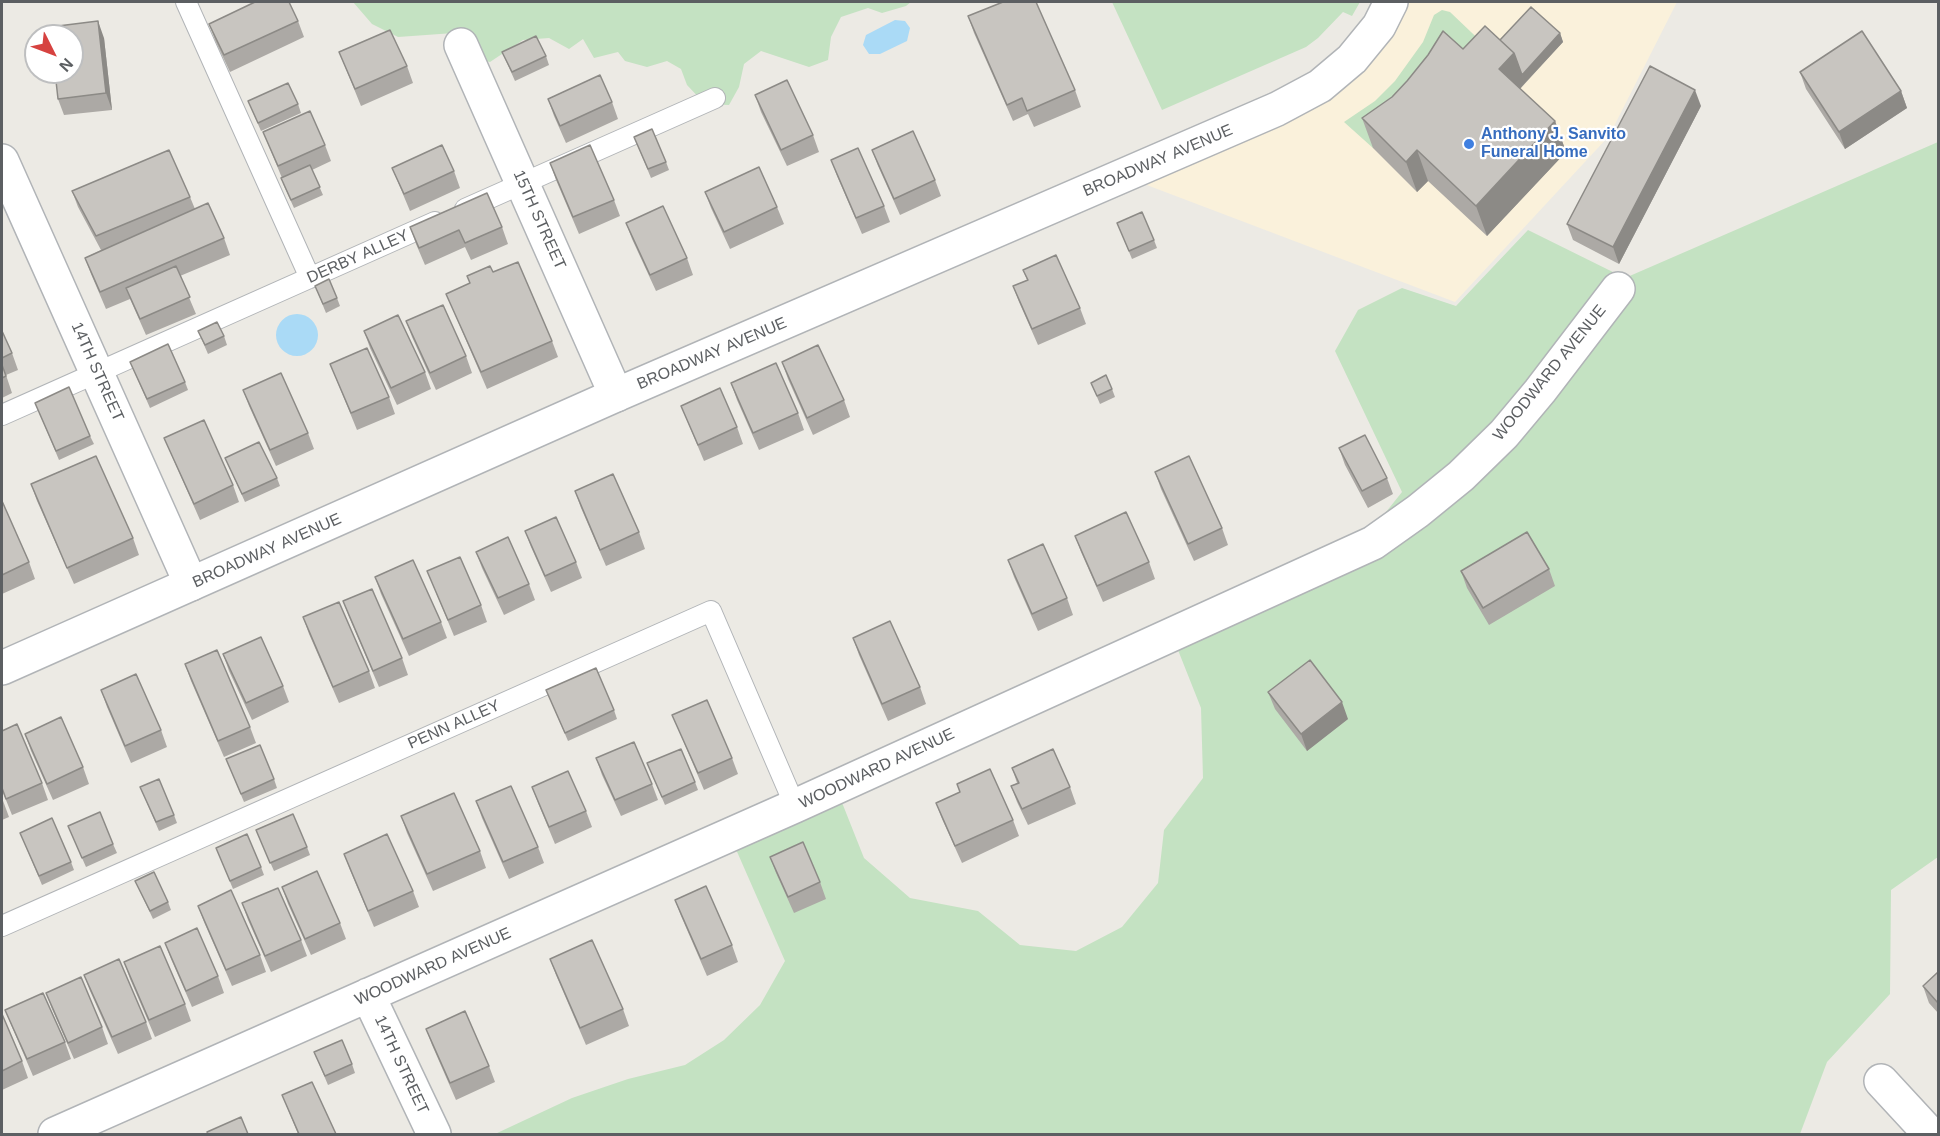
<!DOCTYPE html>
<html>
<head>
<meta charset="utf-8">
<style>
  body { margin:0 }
  #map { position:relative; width:1940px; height:1136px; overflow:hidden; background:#eceae4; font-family:Arial,sans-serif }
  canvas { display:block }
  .frame { position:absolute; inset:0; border:3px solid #5c5f62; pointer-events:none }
  .north { position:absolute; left:24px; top:24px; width:60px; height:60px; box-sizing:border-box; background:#fff; border:2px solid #bebfc0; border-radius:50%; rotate:132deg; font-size:16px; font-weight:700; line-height:24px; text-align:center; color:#5c5f62 }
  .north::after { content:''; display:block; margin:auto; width:21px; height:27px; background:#d64240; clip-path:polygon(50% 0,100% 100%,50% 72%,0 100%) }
</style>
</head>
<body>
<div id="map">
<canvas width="1940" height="1136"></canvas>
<div class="frame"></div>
<div class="north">N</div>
</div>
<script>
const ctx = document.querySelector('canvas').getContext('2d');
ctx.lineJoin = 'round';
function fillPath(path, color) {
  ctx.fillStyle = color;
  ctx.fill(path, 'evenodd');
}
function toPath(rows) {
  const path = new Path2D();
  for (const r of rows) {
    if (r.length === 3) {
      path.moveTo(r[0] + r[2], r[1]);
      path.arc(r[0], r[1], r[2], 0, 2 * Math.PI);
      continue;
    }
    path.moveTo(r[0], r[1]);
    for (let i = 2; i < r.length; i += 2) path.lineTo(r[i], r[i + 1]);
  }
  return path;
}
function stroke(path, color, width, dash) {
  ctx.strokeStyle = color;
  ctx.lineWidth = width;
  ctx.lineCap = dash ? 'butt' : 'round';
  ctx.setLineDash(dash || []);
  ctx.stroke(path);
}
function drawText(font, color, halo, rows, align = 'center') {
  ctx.font = font + ' Arial,sans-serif';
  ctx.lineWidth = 4.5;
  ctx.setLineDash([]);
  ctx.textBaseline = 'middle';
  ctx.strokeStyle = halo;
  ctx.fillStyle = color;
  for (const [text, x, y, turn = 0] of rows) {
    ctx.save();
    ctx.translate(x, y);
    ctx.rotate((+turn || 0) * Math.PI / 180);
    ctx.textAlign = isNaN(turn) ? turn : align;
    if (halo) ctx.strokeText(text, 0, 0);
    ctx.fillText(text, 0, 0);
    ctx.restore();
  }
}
fillPath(toPath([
  [1391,2,1677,2,1609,136,1455,302,1123,176,1277,109]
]), '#faf1db');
fillPath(toPath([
  [353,2,911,2,906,6,882,13,868,8,841,17,831,37,828,60,809,67,761,51,744,64,739,87,729,105,705,104,687,85,681,69,667,61,647,67,625,61,618,52,594,58,583,39,569,49,549,38,523,40,490,62,476,59,454,33,398,37,372,24],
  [1112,2,1360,2,1352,16,1343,12,1318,38,1306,47,1162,110],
  [1442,10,1450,12,1492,52,1373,148,1344,122,1375,101,1395,81,1423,42,1434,15],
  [1938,142,1938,857,1891,890,1890,994,1827,1062,1800,1134,495,1134,572,1098,628,1079,685,1065,724,1040,760,1005,785,961,731,838,837,790,864,858,910,898,978,911,1020,945,1076,951,1122,927,1158,883,1164,830,1203,778,1201,708,1174,640,1346,562,1402,492,1335,351,1358,310,1402,288,1456,306,1528,230,1625,278]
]), '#c4e2c2');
fillPath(toPath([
  [895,20,905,21,910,28,907,41,880,54,869,54,863,45,866,35],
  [297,335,21]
]), '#aadaf6');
const service = toPath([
  [186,2,310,278],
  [465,209,715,98],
  [2,415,435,222],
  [2,926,711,611,795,806]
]);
const minor = toPath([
  [461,45,616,395],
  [2,161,191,584],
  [368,995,434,1134],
  [1881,1081,1930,1134],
  [55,1134,795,806,1373,543,1418,511,1461,476,1504,434,1540,391,1618,289]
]);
const tertiary = toPath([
  [2,668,616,395,1277,109,1320,86,1352,59,1379,26,1391,2]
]);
stroke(service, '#b1b4b7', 22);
stroke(minor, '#b1b4b7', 36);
stroke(tertiary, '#b1b4b7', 36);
stroke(service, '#fff', 20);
stroke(minor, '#fff', 33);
stroke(tertiary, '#fff', 33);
fillPath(toPath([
  [968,16,1075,90,1081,107,1034,127,1028,114,1013,121,974,33],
  [298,21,304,37,230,72,215,40,209,24],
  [1560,33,1563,42,1520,89,1555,121,1566,152,1487,236,1428,181,1417,192,1373,148,1362,118,1463,49],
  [104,38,112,110,64,115,58,99],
  [339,52,407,66,413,83,361,106],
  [502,52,546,56,549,65,515,81],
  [1800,72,1901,91,1907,108,1845,149,1806,89],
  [755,95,813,135,819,152,787,166,761,112],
  [548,99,612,102,618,119,566,143,554,116],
  [248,101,298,104,301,113,261,131],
  [1701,106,1619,264,1573,240,1567,224],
  [263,132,325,145,331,161,312,170,323,195,294,208,284,186,282,178],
  [634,137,666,162,669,170,651,178],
  [872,150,935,180,941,196,900,215,878,166],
  [831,160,884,206,890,222,862,234,837,176],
  [550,163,614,200,620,216,579,234,556,180],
  [392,168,454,171,460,188,410,211],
  [72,191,190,197,195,209,224,238,230,255,180,276,196,314,146,335,130,299,106,309,91,274,85,258,101,250,78,207],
  [705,192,777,207,784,224,730,249,711,208],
  [626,223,687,258,693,275,656,291,632,239],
  [1117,223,1154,240,1157,248,1132,259],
  [410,227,502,227,508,244,471,260,465,247,425,265,416,244],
  [1023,270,1080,308,1086,324,1038,345,1019,302,1013,286,1027,280],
  [467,276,552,341,558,357,487,389,453,310,446,294,470,283],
  [315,286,337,298,340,306,326,313],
  [406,321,466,356,472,373,436,390,412,337],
  [2,331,12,353,18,370,6,375,12,393,2,398],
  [198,331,224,336,227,345,208,354],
  [364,331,425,372,431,389,397,405,370,348],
  [130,362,185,382,188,390,150,408],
  [782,362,844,400,850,417,813,435,788,379],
  [330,364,389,397,395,414,357,430],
  [731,383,798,413,804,430,759,450,737,400],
  [1091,383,1112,389,1115,397,1100,404],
  [243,390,308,433,314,449,276,466,249,406],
  [35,403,90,436,94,444,59,460],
  [681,406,737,427,743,444,704,461],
  [164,438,233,485,239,502,200,520,171,454],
  [1339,448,1387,478,1393,494,1368,508,1345,465],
  [225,458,277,478,280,486,245,502],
  [1155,472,1222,528,1228,545,1194,561,1161,489],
  [31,484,133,538,139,555,74,584,37,501],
  [575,491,639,532,645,549,606,566,581,508],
  [2,501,29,562,35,579,2,594],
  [525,531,576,562,582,578,551,592,531,547],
  [1075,536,1149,562,1155,579,1103,602,1081,552],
  [476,552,529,584,535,600,504,615,482,568],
  [1008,560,1067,598,1073,615,1038,631,1014,577],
  [1549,569,1555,586,1489,625,1467,588,1461,571],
  [427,571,481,605,487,622,454,636],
  [375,577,441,622,447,638,409,656,381,594],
  [343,601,402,658,408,675,379,687,349,617],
  [303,617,369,671,375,688,339,703,309,634],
  [853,638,920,687,926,704,888,721,859,655],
  [223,654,283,686,289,702,252,720,229,671],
  [185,664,250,727,256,743,224,757,191,681],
  [101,690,161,730,167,747,131,763,107,707],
  [546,690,614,710,617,719,568,741],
  [1268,692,1348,719,1307,751,1275,709],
  [672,715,732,758,738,774,704,790,679,731],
  [2,731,42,783,48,800,12,815,2,790],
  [25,734,83,767,89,784,53,800,31,751],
  [596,758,652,784,658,800,621,816,602,775],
  [226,759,274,779,277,788,244,802],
  [647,763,695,782,698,790,665,805],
  [1012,768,1070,787,1076,804,1028,825,1017,802,1011,786,1017,783],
  [140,787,174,815,177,823,159,831],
  [532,787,586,811,592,827,555,844,538,803],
  [2,798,9,817,2,820],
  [476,801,538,847,544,863,509,879,482,818],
  [936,803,1013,820,1019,836,962,863,942,819],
  [401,816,480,851,486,868,433,891,407,833],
  [68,826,113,844,117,853,86,867],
  [256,830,307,847,310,855,274,871],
  [20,833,71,862,74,870,42,885],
  [216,848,261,867,264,875,233,889],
  [344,854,413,891,419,907,374,927,350,870],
  [770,857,820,882,826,899,794,913,776,873],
  [135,881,168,902,171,910,153,919],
  [282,887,340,923,346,939,311,955,288,904],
  [675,900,732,945,738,962,707,976,681,916],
  [242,903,301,940,307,956,271,972,248,920],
  [198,906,260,955,266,972,232,986,204,922],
  [165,943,218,976,224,993,192,1007,171,959],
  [550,959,623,1009,629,1026,586,1045,556,975],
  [124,962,185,1004,191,1021,155,1037,130,979],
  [1938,972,1938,1013,1929,1003,1923,986],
  [84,975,146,1022,152,1039,118,1054,90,991],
  [46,993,102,1027,108,1044,74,1059,52,1009],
  [5,1010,65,1042,71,1059,33,1076,12,1027],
  [2,1014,22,1061,28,1078,2,1090],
  [426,1029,489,1066,495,1082,456,1100,432,1045],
  [314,1052,352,1064,355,1073,328,1085],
  [282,1095,336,1134,298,1134]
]), '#aca9a5');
fillPath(toPath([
  [98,21,104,38,112,110,106,93],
  [1560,33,1563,42,1525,83,1522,75],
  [1514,53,1525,83,1511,99,1499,69],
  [1695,90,1701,106,1619,264,1613,247],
  [1901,91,1907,108,1845,149,1839,132],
  [1555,121,1566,152,1487,236,1476,206],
  [1417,150,1428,181,1417,192,1406,162],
  [1342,702,1348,719,1307,751,1301,734]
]), '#8c8a86');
const building = toPath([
  [255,2,289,2,298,21,224,55,209,24,255,2],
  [1003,2,1036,2,1075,90,1027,111,1022,98,1007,105,968,16,1003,2],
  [1531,7,1560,33,1522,75,1514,53,1500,40,1531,7],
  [98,21,106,93,58,99,55,72,72,72,72,36,51,36,50,27,98,21],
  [1485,26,1514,53,1499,69,1555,121,1476,206,1417,150,1406,162,1362,118,1392,97,1407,81,1428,55,1443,31,1463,49,1485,26],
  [390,30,407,66,355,89,339,52,390,30],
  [1862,31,1901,91,1839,132,1800,72,1862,31],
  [536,36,546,56,512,72,502,52,536,36],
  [1650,66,1695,90,1613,247,1567,224,1650,66],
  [600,75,612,102,560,126,548,99,600,75],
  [787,80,813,135,781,150,755,95,787,80],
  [288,83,298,104,258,123,248,101,288,83],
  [310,111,325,145,278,166,263,132,310,111],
  [652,129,666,162,648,169,634,137,652,129],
  [913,131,935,180,894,199,872,150,913,131],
  [442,145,454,171,404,194,392,168,442,145],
  [590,145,614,200,573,217,550,163,590,145],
  [858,148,884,206,856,218,831,160,858,148],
  [169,150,190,197,96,236,72,191,169,150],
  [310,165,320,187,291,200,281,178,310,165],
  [759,167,777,207,724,232,705,192,759,167],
  [487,193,502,227,465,243,459,230,419,248,410,227,487,193],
  [208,203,224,238,100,292,85,258,208,203],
  [663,206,687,258,650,275,626,223,663,206],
  [1142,212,1154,240,1129,251,1117,223,1142,212],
  [1056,255,1080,308,1032,329,1013,286,1028,280,1023,270,1056,255],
  [518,262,552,341,481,372,446,294,470,283,467,276,490,266,493,272,518,262],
  [176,266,190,297,140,319,126,288,176,266],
  [329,279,337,298,323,304,315,286,329,279],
  [443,305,466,356,430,373,406,321,443,305],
  [398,315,425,372,391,388,364,331,398,315],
  [217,322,224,336,205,345,198,331,217,322],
  [2,331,12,353,2,358,2,331],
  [168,344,185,382,147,399,130,362,168,344],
  [818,345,844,400,807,418,782,362,818,345],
  [367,348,389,397,351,413,330,364,367,348],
  [776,363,798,413,753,433,731,383,776,363],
  [2,365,6,376,2,378,2,365],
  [281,373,308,433,270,450,243,390,281,373],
  [1106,375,1112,389,1097,396,1091,383,1106,375],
  [69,387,90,436,56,451,35,403,69,387],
  [720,388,737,427,698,445,681,406,720,388],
  [204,420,233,485,194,504,164,438,204,420],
  [1365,435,1387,478,1362,491,1339,448,1365,435],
  [259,442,277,478,242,494,225,458,259,442],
  [96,456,133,538,67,568,31,484,96,456],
  [1189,456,1222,528,1188,544,1155,472,1189,456],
  [613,474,639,532,600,550,575,491,613,474],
  [2,501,29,562,2,575,2,501],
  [1126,512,1149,562,1097,586,1075,536,1126,512],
  [556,517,576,562,545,576,525,531,556,517],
  [1527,532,1549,569,1483,608,1461,571,1527,532],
  [508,537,529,584,498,598,476,552,508,537],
  [1043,544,1067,598,1032,614,1008,560,1043,544],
  [460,557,481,605,448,620,427,571,460,557],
  [413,560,441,622,403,639,375,577,413,560],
  [372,589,402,658,373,671,343,601,372,589],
  [339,602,369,671,333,687,303,617,339,602],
  [890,621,920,687,882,704,853,638,890,621],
  [261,637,283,686,246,703,223,654,261,637],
  [217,650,250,727,218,741,185,664,217,650],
  [1310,660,1342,702,1301,734,1268,692,1310,660],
  [596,668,614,710,565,733,546,690,596,668],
  [136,674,161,730,125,746,101,690,136,674],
  [707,700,732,758,698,773,672,715,707,700],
  [61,717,83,767,47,784,25,734,61,717],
  [17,724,42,783,6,799,2,788,2,731,17,724],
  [634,742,652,784,615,800,596,758,634,742],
  [260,745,274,779,241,794,226,759,260,745],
  [681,749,695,782,662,797,647,763,681,749],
  [1053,749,1070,787,1022,809,1011,786,1019,783,1012,768,1053,749],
  [990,769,1013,820,955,846,936,803,960,792,957,784,990,769],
  [568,771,586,811,549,827,532,787,568,771],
  [159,779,174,815,156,822,140,787,159,779],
  [511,786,538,847,503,862,476,801,511,786],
  [454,793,480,851,427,874,401,816,454,793],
  [100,812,113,844,82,858,68,826,100,812],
  [293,814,307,847,270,863,256,830,293,814],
  [52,818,71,862,39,876,20,833,52,818],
  [247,834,261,867,230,881,216,848,247,834],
  [387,834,413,891,368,911,344,854,387,834],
  [803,842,820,882,788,897,770,857,803,842],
  [317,871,340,923,305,939,282,887,317,871],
  [154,872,168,902,150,911,135,881,154,872],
  [706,886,732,945,701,959,675,900,706,886],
  [278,888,301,940,265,956,242,903,278,888],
  [231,890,260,955,226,970,198,906,231,890],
  [197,928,218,976,186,991,165,943,197,928],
  [592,940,623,1009,580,1028,550,959,592,940],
  [160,946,185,1004,149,1020,124,962,160,946],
  [119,959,146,1022,112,1037,84,975,119,959],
  [1938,972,1938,1003,1923,986,1938,972],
  [81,977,102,1027,68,1043,46,993,81,977],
  [43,993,65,1042,27,1059,5,1010,43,993],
  [465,1011,489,1066,450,1083,426,1029,465,1011],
  [2,1014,22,1061,2,1071,2,1014],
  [342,1040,352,1064,325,1076,314,1052,342,1040],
  [312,1082,336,1134,299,1134,282,1095,312,1082],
  [241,1117,248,1134,208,1134,207,1132,241,1117]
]);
fillPath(building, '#c8c5c0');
stroke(building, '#8c8a86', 1.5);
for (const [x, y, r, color] of [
  [1469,144,6,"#3f7fe0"]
]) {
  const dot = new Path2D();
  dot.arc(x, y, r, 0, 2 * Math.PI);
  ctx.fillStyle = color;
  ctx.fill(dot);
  stroke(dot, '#fff', 2);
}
drawText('bold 16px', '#366cbe', '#fff', [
  ["Anthony J. Sanvito",1481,135],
  ["Funeral Home",1481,153]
], 'left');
drawText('16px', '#5c5f62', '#fff', [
  ["BROADWAY AVENUE",1158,161,-23],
  ["15TH STREET",539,220,66],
  ["DERBY ALLEY",358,257,-24],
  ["BROADWAY AVENUE",712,354,-23],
  ["14TH STREET",97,372,66],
  ["WOODWARD AVENUE",1550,373,-51],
  ["BROADWAY AVENUE",267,551,-24],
  ["PENN ALLEY",454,725,-24],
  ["WOODWARD AVENUE",877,769,-25],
  ["WOODWARD AVENUE",433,967,-24],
  ["14TH STREET",401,1065,65]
]);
</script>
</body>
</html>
